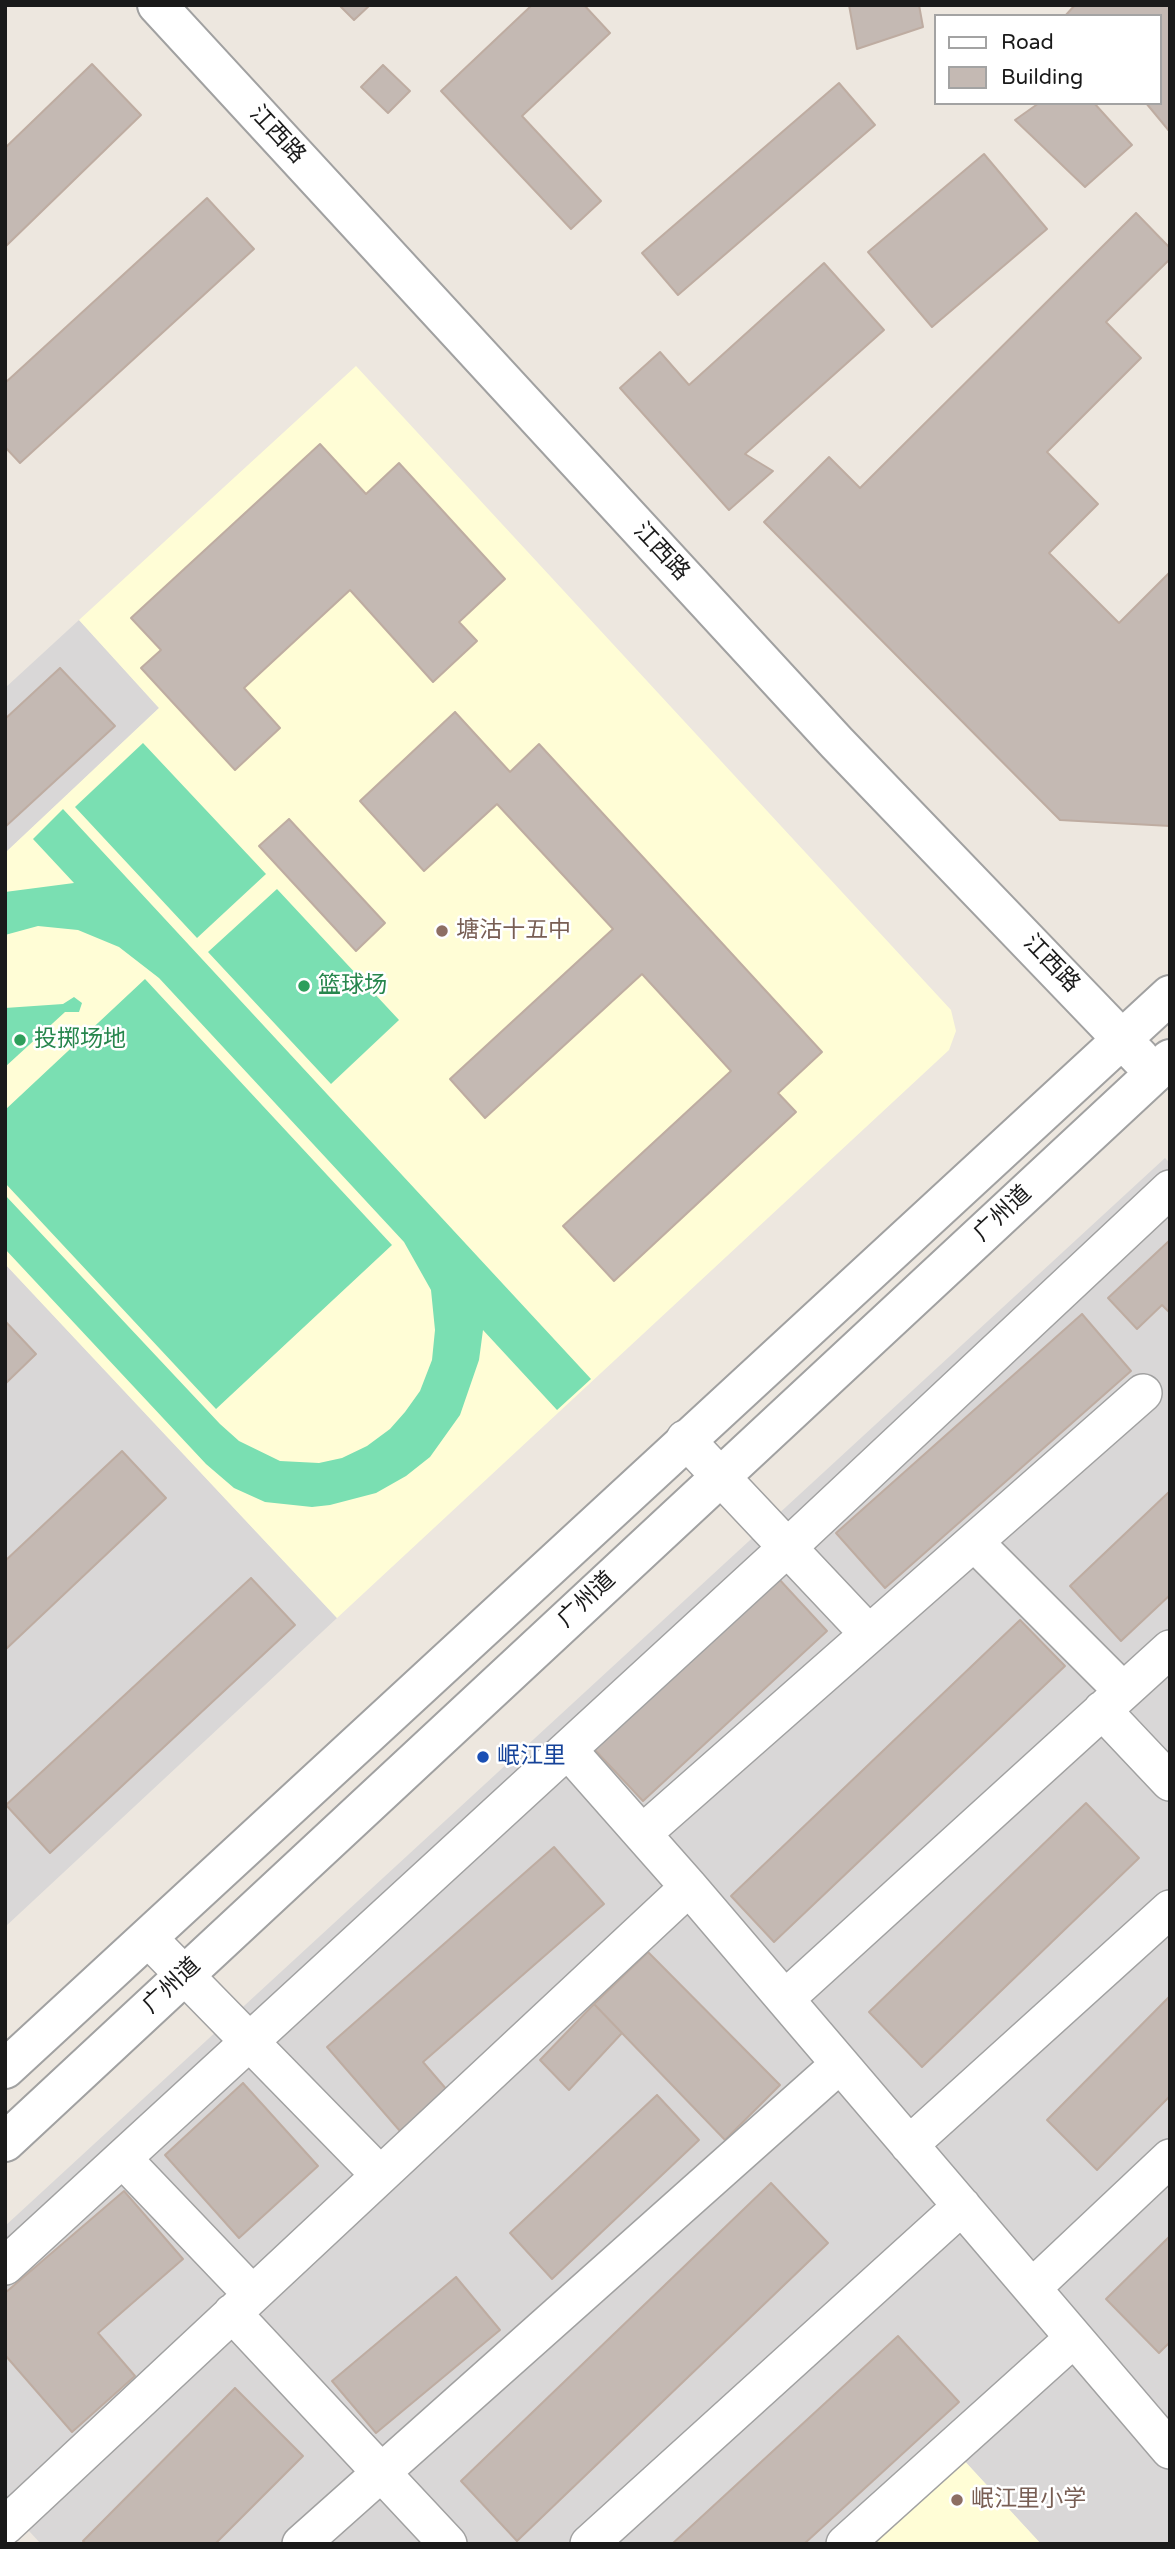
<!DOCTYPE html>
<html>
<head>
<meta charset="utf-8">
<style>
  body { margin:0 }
  #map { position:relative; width:1175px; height:2549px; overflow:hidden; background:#ede7df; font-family:"Varela Round",sans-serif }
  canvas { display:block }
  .frame { position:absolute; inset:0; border:7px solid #1a1a1a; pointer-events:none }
  .legend { position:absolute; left:934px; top:14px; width:228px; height:91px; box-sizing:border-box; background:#fff; border:2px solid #a3a3a3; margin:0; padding:9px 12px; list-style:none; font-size:21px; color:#1a1a1a }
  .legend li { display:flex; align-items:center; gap:14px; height:35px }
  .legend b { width:35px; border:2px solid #a3a3a3 }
</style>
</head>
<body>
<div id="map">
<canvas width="1175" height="2549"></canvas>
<div class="frame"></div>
<ul class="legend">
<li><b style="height:9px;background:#fff"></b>Road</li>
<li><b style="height:19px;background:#c4b9b3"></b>Building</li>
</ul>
</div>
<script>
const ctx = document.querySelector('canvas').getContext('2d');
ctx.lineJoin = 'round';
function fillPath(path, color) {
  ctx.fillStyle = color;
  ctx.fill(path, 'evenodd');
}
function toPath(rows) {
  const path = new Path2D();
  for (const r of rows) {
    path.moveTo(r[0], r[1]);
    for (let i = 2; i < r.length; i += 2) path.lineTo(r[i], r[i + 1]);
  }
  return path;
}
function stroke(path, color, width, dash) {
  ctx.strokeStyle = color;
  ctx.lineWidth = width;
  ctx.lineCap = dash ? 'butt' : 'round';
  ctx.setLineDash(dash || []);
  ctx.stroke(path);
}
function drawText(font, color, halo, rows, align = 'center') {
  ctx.font = font + ' "Varela Round","Noto Sans SC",sans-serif';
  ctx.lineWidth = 5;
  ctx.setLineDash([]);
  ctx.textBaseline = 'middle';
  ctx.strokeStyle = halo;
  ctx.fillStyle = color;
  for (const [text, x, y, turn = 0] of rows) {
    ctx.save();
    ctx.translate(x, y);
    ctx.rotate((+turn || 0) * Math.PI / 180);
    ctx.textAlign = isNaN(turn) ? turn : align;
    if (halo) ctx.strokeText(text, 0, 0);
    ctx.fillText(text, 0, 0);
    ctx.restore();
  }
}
fillPath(toPath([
  [79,620,159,708,5,853,5,688],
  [1165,1158,1170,1163,1170,2544,1041,2544,960,2456,865,2544,41,2544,5,2505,5,2226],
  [5,1264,337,1618,5,1927]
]), '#d9d7d7');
fillPath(toPath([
  [356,366,951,1010,956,1031,949,1050,337,1618,5,1264,5,853,159,708,79,620],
  [960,2456,1041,2544,865,2544]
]), '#fffdd6');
fillPath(toPath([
  [143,743,266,874,197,938,75,807],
  [63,809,591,1379,557,1410,483,1330,479,1360,460,1415,430,1457,406,1476,376,1493,330,1505,312,1507,265,1502,234,1488,206,1464,5,1249,5,1195,220,1424,239,1441,280,1461,319,1463,342,1458,367,1446,390,1429,405,1412,420,1391,432,1360,435,1330,431,1290,404,1242,159,978,119,947,78,930,38,926,5,935,5,892,74,883,33,839],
  [277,889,399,1020,331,1084,208,952],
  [145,979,392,1245,216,1409,5,1183,5,1110],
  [74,997,82,1003,79,1012,65,1012,5,1067,5,1008,63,1004]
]), '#7adfb2');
const building = toPath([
  [339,5,370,5,354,20,339,5],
  [532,5,584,5,610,33,522,116,601,201,571,229,441,91,532,5],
  [849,5,919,5,923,27,857,49,849,5],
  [1075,5,1170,5,1170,132,1146,103,1159,103,1159,16,1065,16,1075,5],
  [92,64,141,115,5,247,5,148,92,64],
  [383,65,410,91,388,113,361,87,383,65],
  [839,83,875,125,678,295,642,253,839,83],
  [1039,103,1094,103,1132,145,1085,187,1015,120,1039,103],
  [984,154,1047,229,932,327,868,252,984,154],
  [207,198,254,249,20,463,5,447,5,383,207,198],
  [1136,213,1170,248,1170,259,1106,322,1141,358,1047,452,1098,504,1049,553,1119,623,1170,572,1170,826,1060,820,764,522,829,457,860,488,1136,213],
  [824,263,884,330,745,454,773,471,729,510,620,388,660,352,689,385,824,263],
  [320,444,366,494,399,463,505,579,459,622,477,641,433,682,350,590,244,688,280,728,235,770,141,668,161,650,131,618,320,444],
  [60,668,115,726,5,827,5,719,60,668],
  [455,712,510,772,539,744,822,1052,778,1093,796,1112,614,1281,563,1226,731,1071,642,974,485,1118,450,1079,613,929,497,804,424,871,360,801,455,712],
  [289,819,385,923,356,951,259,846,289,819],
  [1170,1240,1170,1313,1162,1305,1137,1329,1108,1298,1170,1240],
  [1082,1314,1131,1371,885,1588,836,1533,1082,1314],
  [5,1321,36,1354,5,1384,5,1321],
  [122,1451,166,1498,5,1650,5,1561,122,1451],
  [1170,1491,1170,1595,1121,1641,1070,1586,1170,1491],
  [251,1578,295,1625,50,1853,6,1805,251,1578],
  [778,1578,827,1631,643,1801,593,1748,778,1578],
  [1020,1620,1065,1666,774,1942,731,1896,1020,1620],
  [1086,1803,1139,1858,922,2067,869,2012,1086,1803],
  [554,1847,604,1904,423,2062,447,2090,400,2131,327,2047,554,1847],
  [648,1952,780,2085,725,2140,594,2004,648,1952],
  [1170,1996,1170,2096,1097,2170,1047,2120,1170,1996],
  [594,2004,622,2033,569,2090,540,2060,594,2004],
  [243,2083,318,2166,239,2238,165,2155,243,2083],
  [657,2095,699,2140,552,2279,510,2233,657,2095],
  [771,2183,828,2243,517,2541,461,2481,771,2183],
  [124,2191,183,2259,98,2333,135,2376,72,2432,5,2355,5,2293,124,2191],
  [1170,2236,1170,2342,1159,2353,1106,2299,1170,2236],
  [456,2277,500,2330,376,2433,332,2381,456,2277],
  [898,2336,959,2402,804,2544,672,2544,898,2336],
  [235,2388,303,2456,215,2544,86,2544,83,2541,235,2388]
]);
fillPath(building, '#c4b9b3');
stroke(building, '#beaca1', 2);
const minor = toPath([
  [685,1439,869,1634],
  [974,1542,1123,1691],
  [1102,1710,1170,1782],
  [568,1750,689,1887,1170,2450],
  [643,1833,1143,1393],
  [149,1939,380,2175],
  [785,1999,1170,1649],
  [909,2145,1170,1909],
  [123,2159,252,2294],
  [5,2266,788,1547,1170,1189],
  [1032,2288,1170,2158],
  [232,2313,448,2544],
  [5,2526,689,1887],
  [301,2544,840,2064],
  [589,2544,962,2206],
  [845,2544,1074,2338]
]);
const tertiary = toPath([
  [157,5,837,743,1140,1058],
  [5,2069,1170,995],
  [5,2142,1170,1059]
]);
stroke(minor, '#a1a1a1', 40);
stroke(tertiary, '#a1a1a1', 42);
stroke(minor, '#fff', 37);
stroke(tertiary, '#fff', 38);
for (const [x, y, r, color] of [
  [442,931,7,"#8d6e63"],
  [304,986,7,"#2e9e5b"],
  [20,1040,7,"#2e9e5b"],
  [483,1757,7,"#1a4fb4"],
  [957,2500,7,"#8d6e63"]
]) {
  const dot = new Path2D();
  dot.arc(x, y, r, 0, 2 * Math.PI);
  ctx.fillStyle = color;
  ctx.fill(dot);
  stroke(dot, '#fff', 2.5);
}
drawText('23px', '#1a1a1a', '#fff', [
  ["江西路",277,135,47],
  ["江西路",661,552,47],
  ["江西路",1051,964,46],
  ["广州道",1003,1214,-43],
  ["广州道",587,1600,-43],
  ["广州道",172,1986,-43]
]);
drawText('23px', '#785e54', '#fff', [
  ["塘沽十五中",456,931],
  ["岷江里小学",971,2500]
], 'left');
drawText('23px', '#27864d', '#fff', [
  ["篮球场",318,986],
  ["投掷场地",34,1040]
], 'left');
drawText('23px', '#164399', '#fff', [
  ["岷江里",497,1757]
], 'left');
</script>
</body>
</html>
